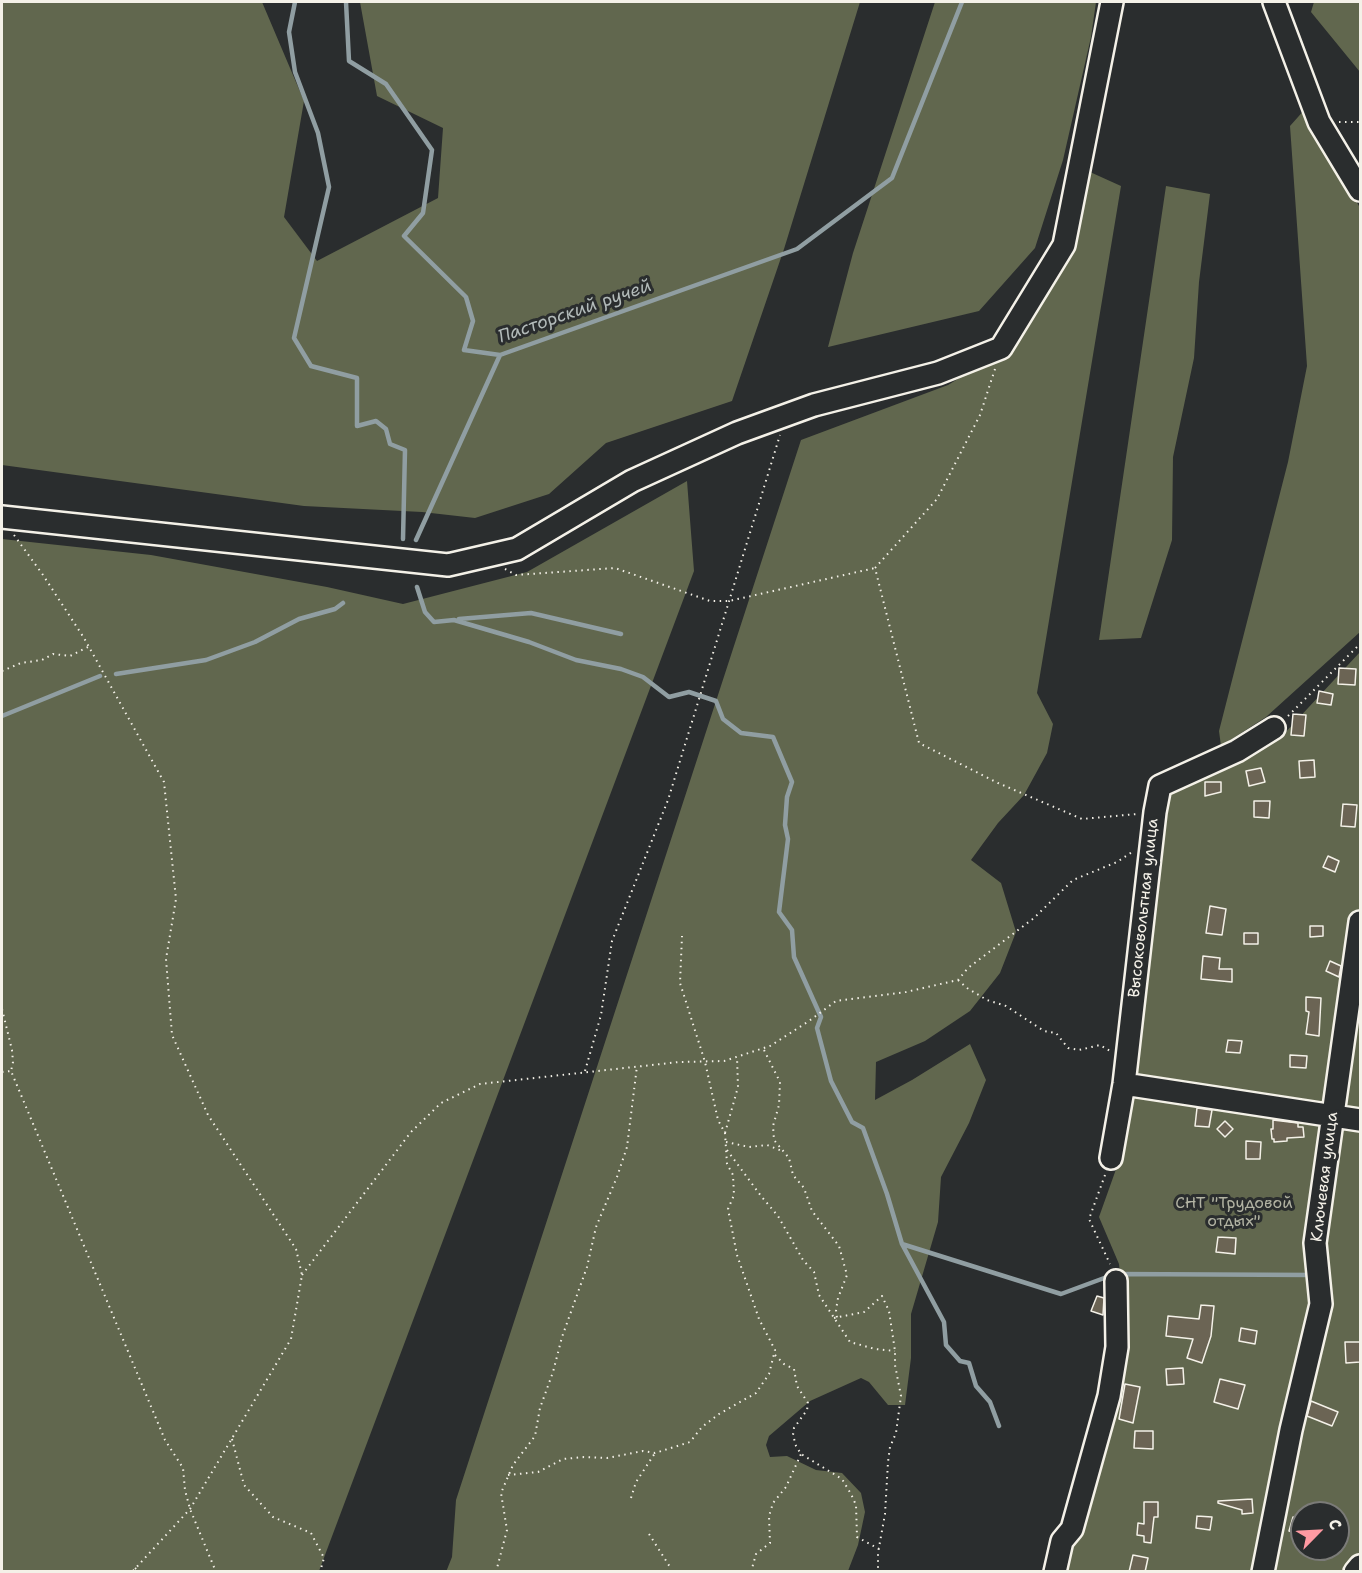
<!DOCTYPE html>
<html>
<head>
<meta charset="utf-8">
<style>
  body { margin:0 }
  #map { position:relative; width:1362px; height:1573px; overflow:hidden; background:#2a2d2e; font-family:"Shantell Sans",sans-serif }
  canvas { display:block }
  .frame { position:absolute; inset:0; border:3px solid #f4f1e8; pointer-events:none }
  .north { position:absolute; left:1290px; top:1501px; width:60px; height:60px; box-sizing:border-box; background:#2a2d2e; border:2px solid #7b7b78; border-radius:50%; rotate:66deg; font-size:16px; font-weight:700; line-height:24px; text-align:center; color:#f4f1e8 }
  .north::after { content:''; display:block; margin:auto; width:21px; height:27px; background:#ff9aa2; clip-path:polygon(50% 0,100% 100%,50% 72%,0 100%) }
</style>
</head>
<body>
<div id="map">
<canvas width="1362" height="1573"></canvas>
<div class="frame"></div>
<div class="north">С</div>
</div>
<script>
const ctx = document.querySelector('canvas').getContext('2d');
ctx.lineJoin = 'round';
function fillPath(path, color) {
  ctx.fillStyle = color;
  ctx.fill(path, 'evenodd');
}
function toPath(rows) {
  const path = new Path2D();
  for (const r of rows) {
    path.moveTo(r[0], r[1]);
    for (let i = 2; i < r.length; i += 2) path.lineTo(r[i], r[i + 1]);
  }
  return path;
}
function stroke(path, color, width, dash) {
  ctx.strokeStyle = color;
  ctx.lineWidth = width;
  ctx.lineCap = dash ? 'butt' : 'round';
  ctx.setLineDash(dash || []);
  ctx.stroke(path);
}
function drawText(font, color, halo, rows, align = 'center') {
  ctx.font = font + ' "Shantell Sans",sans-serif';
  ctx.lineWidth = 6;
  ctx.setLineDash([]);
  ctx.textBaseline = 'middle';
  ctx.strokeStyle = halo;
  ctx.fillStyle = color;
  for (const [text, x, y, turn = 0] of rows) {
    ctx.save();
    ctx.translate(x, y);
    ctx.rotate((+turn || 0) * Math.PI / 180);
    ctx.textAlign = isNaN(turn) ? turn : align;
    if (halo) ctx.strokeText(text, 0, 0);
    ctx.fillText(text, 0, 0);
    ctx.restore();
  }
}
fillPath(toPath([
  [2,2,262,2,304,101,284,217,317,261,438,198,443,128,377,96,360,2,860,2,784,249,732,401,606,443,549,494,475,518,422,512,304,506,2,465],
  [935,2,1096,2,1091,37,1063,160,1035,248,979,311,828,347,853,253],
  [1314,2,1360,2,1360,72,1311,12],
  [1306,108,1360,208,1360,632,1266,717,1221,746,1219,731,1288,462,1307,366,1290,126],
  [1090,172,1121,186,1037,693,1053,724,1047,753,1024,795,998,823,971,860,1001,883,1016,932,1000,973,970,1011,925,1041,876,1062,875,1100,912,1080,970,1044,986,1080,969,1123,941,1177,938,1222,911,1314,911,1358,905,1405,888,1405,869,1382,861,1378,810,1401,769,1436,766,1445,770,1457,787,1456,816,1470,842,1473,861,1493,865,1512,858,1545,848,1571,446,1572,452,1557,456,1500,801,440,948,385,1006,349,1074,248],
  [1166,186,1210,194,1199,282,1194,358,1173,457,1172,540,1141,638,1099,640],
  [687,481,694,571,319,1571,2,1571,2,539,151,555,327,587,403,604,527,572],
  [1360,652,1360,1571,1063,1572,1124,1310,1119,1264,1099,1217,1120,1158,1136,1069,1166,791,1218,767,1259,750,1282,736],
  [1302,1513,1338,1513,1338,1549,1302,1549]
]), '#61674e');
stroke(toPath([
  [295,2,289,32,295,72,318,133,329,187,294,338,311,366,357,378,357,426,376,421,386,429,390,444,405,450,403,539],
  [346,2,349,61,386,84,432,150,423,213,404,236,466,297,473,321,464,350,500,355,797,249,892,178,962,2],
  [416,540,500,355],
  [417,587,425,612,434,622,454,620,529,642,576,660,621,669,643,677,669,697,689,692,716,701,723,719,741,733,773,737,792,782,787,797,785,825,788,839,779,912,792,930,794,957,821,1017,817,1028,831,1081,852,1122,863,1128,887,1194,902,1244,1061,1294,1115,1274,1313,1275],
  [459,619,531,613,621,634],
  [116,674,206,660,255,642,299,619,335,609,343,603],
  [2,716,100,676],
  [902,1244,944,1322,946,1345,960,1361,969,1363,976,1386,990,1402,999,1426]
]), '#909ea2', 4.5);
const building = toPath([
  [1339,668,1356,669,1355,685,1338,684,1339,668],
  [1319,691,1333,694,1331,705,1317,703,1319,691],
  [1293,714,1306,715,1304,736,1291,735,1293,714],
  [1314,760,1315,777,1300,778,1299,761,1314,760],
  [1261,768,1265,782,1249,786,1246,771,1261,768],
  [1205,782,1221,782,1221,792,1205,796,1205,782],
  [1254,801,1270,801,1269,818,1254,817,1254,801],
  [1343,804,1357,805,1355,827,1341,826,1343,804],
  [1328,856,1339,861,1335,872,1323,867,1328,856],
  [1210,906,1226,909,1222,935,1206,933,1210,906],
  [1310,926,1323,926,1323,936,1310,937,1310,926],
  [1244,933,1258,933,1258,944,1244,944,1244,933],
  [1203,956,1220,958,1219,969,1232,969,1232,982,1201,979,1203,956],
  [1330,961,1341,966,1339,977,1326,971,1330,961],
  [1306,997,1321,998,1319,1036,1306,1034,1309,1012,1306,1011,1306,997],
  [1228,1040,1242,1041,1240,1053,1226,1052,1228,1040],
  [1290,1055,1307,1056,1306,1068,1290,1067,1290,1055],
  [1197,1108,1212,1110,1209,1127,1195,1126,1197,1108],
  [1273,1120,1298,1123,1298,1127,1303,1127,1304,1137,1287,1138,1287,1141,1274,1142,1274,1139,1272,1139,1271,1129,1273,1129,1273,1120],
  [1225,1121,1233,1129,1225,1137,1217,1129,1225,1121],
  [1246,1141,1261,1142,1260,1159,1246,1159,1246,1141],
  [1218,1237,1236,1238,1235,1254,1216,1252,1218,1237],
  [1097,1296,1104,1298,1103,1315,1091,1311,1097,1296],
  [1201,1305,1214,1306,1211,1336,1202,1363,1187,1358,1193,1339,1166,1336,1168,1316,1199,1319,1201,1305],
  [1241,1328,1257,1331,1255,1344,1239,1341,1241,1328],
  [1345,1342,1360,1342,1360,1362,1346,1363,1345,1342],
  [1183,1368,1184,1384,1167,1385,1166,1369,1183,1368],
  [1220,1379,1245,1385,1238,1409,1214,1402,1220,1379],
  [1125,1384,1140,1387,1133,1423,1119,1419,1125,1384],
  [1311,1401,1338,1412,1332,1426,1307,1416,1311,1401],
  [1135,1431,1153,1431,1153,1449,1134,1448,1135,1431],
  [1252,1499,1253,1513,1242,1514,1242,1510,1218,1503,1218,1501,1252,1499],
  [1144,1502,1158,1502,1158,1517,1154,1517,1151,1543,1144,1542,1144,1536,1137,1535,1138,1523,1144,1524,1144,1502],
  [1197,1516,1212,1517,1210,1530,1196,1528,1197,1516],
  [1293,1517,1302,1520,1302,1535,1289,1531,1293,1517],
  [1133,1555,1148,1558,1145,1572,1129,1572,1133,1555]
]);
fillPath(building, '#6b6454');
stroke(building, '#f4f1e8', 1.5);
const minor = toPath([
  [1274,2,1319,122,1360,190],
  [2,517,448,565,517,549,632,481,737,433,814,405,938,373,1001,348,1064,245,1112,2],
  [1124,1084,1360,1120],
  [1111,1158,1124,1084,1155,812,1160,786,1237,751,1274,728],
  [1055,1572,1062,1541,1072,1529,1109,1396,1117,1347,1116,1281],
  [1263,1572,1291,1430,1321,1304,1315,1243,1360,922],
  [1355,1572,1360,1566]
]);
stroke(minor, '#f4f1e8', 26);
stroke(toPath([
  [1339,122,1360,122],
  [995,369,980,415,937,499,875,568,919,743,998,783,1082,819,1137,814],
  [14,535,43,575,84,638,164,782,176,899,166,959,172,1035,208,1115,296,1249,302,1275,291,1339,190,1509,132,1572],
  [505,569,516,575,615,568,710,601,729,601,875,568],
  [2,671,21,663,42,660,53,654,70,656,88,647],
  [1288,716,1360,644],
  [958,980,967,988,987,1000,1006,1006,1044,1031,1056,1033,1068,1048,1079,1050,1100,1045,1110,1051],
  [2,1009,12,1050,13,1062,11,1071,165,1440,183,1468,185,1490,190,1509,216,1572],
  [764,1050,780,1082,779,1105,773,1126,774,1140,789,1158,793,1175,804,1188,812,1211,839,1246,847,1275,838,1298,836,1310,837,1318],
  [585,1071,601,1015,612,941,668,800,780,435],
  [2,1072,11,1071],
  [725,1133,738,1087,737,1057],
  [726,1142,749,1147,767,1145,782,1151],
  [727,1150,761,1196,778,1216,803,1260,814,1272,819,1295,850,1342,875,1349,895,1351],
  [1105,1175,1089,1219,1110,1264],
  [302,1275,411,1132,441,1103,480,1084,679,1062,724,1061,770,1046,809,1021,836,1001,906,992,958,980,968,968,1034,918,1073,880,1117,862,1132,852],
  [834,1318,864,1312,882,1296,889,1311,895,1351,895,1365,901,1396,896,1433,890,1447,888,1462,885,1514,878,1553,878,1572],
  [775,1355,784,1364,794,1369,797,1386,808,1403,807,1410,794,1428,793,1435,796,1446,801,1454,842,1479,851,1494,856,1505,857,1537,879,1549],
  [232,1439,244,1485,273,1517,311,1533,324,1558,320,1572],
  [508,1475,538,1472,563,1459,584,1457,607,1458,643,1451,655,1453,690,1442,702,1427,719,1414,756,1393,769,1374,775,1350,759,1319,737,1255,728,1209,734,1195,733,1175,727,1164,725,1133,718,1120,705,1062,680,983,682,936],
  [631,1498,636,1482,655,1453],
  [649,1534,670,1567,670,1572],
  [135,1568,140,1572],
  [496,1572,507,1530,501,1493,513,1465,535,1436,540,1408,553,1372,562,1337,587,1267,596,1227,617,1177,627,1147,637,1066],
  [751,1572,756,1554,770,1543,769,1516,773,1503,786,1487,801,1454]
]), '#f4f1e8', 2, [1.5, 4.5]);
stroke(minor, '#2a2d2e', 21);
drawText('16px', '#f4f1e8', '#2a2d2e', [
  ["Высоковольтная улица",1144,908,-84],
  ["Ключевая улица",1325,1177,-83]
]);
drawText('16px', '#b2b3a3', '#2a2d2e', [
  ["СНТ \"Трудовой",1234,1204],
  ["отдых\"",1234,1222]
]);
drawText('italic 18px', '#b2bab9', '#2a2d2e', [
  ["Пасторский ручей",575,312,-19]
]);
</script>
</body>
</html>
